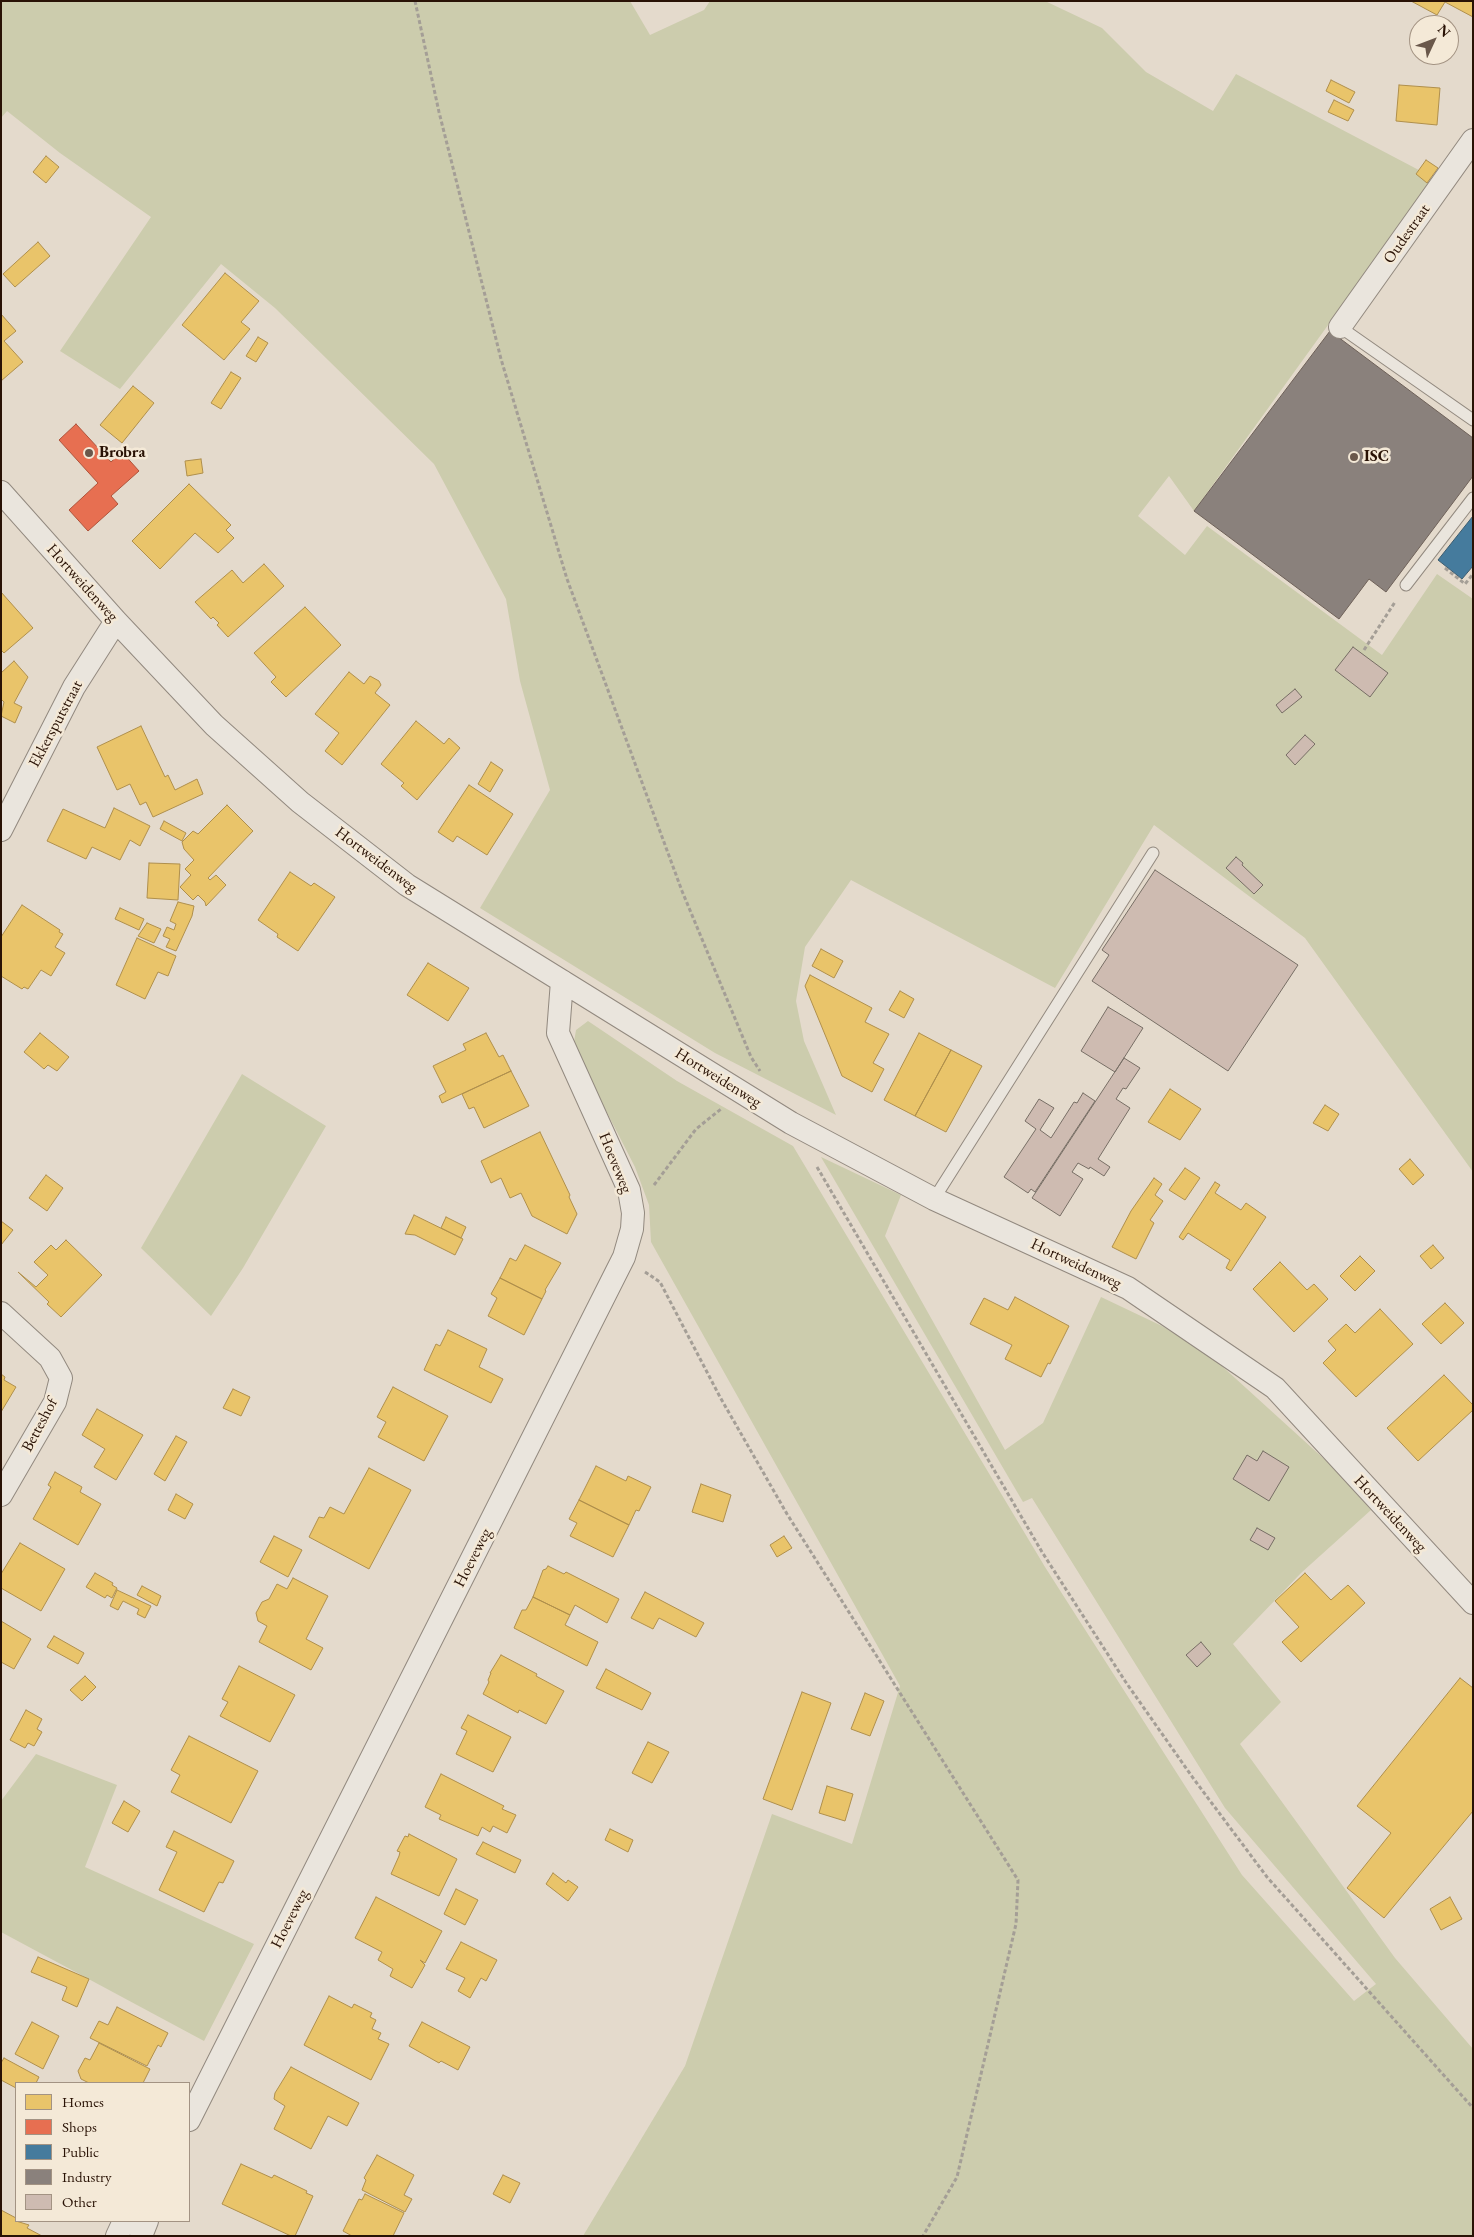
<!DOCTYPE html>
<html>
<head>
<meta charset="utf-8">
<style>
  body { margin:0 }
  #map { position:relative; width:1474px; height:2237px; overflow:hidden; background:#e4dacc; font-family:"EB Garamond",serif }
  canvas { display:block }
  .frame { position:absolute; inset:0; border:2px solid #291205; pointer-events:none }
  .legend { position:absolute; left:15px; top:2082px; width:175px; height:140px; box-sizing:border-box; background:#f4e9d7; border:1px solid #a39383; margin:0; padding:6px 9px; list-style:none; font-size:15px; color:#291205 }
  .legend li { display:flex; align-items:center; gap:10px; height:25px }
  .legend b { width:25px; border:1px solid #a39383 }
  .north { position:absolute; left:1409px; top:15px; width:50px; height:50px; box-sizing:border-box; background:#f4e9d7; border:1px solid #a39383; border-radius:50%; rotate:47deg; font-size:14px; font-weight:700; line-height:20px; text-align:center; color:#291205 }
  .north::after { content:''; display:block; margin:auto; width:18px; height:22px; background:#6a584b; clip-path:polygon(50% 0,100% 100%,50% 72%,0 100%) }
</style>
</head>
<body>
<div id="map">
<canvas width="1474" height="2237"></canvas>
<div class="frame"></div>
<ul class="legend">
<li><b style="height:14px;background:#e9c46a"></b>Homes</li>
<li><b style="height:14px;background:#e76f51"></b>Shops</li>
<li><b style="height:14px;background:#457b9d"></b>Public</li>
<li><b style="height:14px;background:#8a817c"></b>Industry</li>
<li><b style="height:14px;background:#cebbb1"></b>Other</li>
</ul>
<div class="north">N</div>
</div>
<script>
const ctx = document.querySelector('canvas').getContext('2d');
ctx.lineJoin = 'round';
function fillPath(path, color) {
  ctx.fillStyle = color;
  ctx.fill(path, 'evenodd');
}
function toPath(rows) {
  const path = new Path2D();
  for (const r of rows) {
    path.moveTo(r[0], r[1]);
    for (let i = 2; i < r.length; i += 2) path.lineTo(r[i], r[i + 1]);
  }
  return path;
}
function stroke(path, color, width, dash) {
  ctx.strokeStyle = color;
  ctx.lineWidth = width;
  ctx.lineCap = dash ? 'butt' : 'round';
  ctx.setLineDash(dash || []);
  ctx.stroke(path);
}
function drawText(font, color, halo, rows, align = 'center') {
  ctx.font = font + ' "EB Garamond",serif';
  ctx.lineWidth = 5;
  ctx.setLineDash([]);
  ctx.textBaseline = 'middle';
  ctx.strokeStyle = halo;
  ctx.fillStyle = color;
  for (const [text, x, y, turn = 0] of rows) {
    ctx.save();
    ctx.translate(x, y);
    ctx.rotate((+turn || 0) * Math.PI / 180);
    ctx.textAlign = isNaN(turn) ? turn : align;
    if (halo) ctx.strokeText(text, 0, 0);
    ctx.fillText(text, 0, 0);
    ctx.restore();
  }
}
fillPath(toPath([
  [1,1,630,1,650,35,704,10,710,1,1045,1,1102,28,1146,72,1213,111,1236,74,1434,178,1194,511,1169,476,1138,516,1185,555,1207,526,1382,655,1437,574,1473,599,1473,1172,1305,938,1154,825,1055,988,851,880,805,947,796,1001,804,1041,836,1115,715,1053,480,908,550,790,520,681,506,599,434,464,275,308,221,264,120,389,60,351,151,217,60,153,7,111,1,118],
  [588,1021,677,1081,793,1146,1045,1567,1242,1875,1354,2001,1376,1984,1225,1808,1032,1498,1023,1502,821,1157,901,1195,885,1236,1005,1450,1043,1423,1101,1297,1162,1326,1213,1358,1334,1468,1371,1510,1301,1573,1233,1644,1281,1702,1240,1744,1395,1958,1473,2049,1473,2236,583,2236,685,2066,772,1814,852,1844,900,1686,651,1242,649,1205,635,1167,581,1062,574,1042,576,1030],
  [242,1074,326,1126,243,1268,211,1316,141,1248],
  [36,1754,117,1785,85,1867,254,1944,204,2041,1,1932,1,1801]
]), '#ccccad');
const homes = toPath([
  [1411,1,1473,1,1473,17,1445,2,1437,15,1411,1],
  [1331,80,1355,92,1349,103,1326,91,1331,80],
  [1399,85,1440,88,1437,125,1396,121,1399,85],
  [1334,100,1354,110,1348,121,1328,112,1334,100],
  [46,156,59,167,46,183,33,172,46,156],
  [1426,160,1438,168,1427,183,1416,174,1426,160],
  [38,242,50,256,15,287,3,274,38,242],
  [225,273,259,301,241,322,250,329,224,360,182,325,225,273],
  [1,314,16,331,4,341,23,362,1,381,1,314],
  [258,337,268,343,256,362,246,356,258,337],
  [231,372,241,378,221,409,211,403,231,372],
  [133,386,154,403,122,443,100,425,133,386],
  [201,459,203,473,187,476,185,461,201,459],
  [189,484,231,525,226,530,234,538,218,553,195,533,160,569,132,541,189,484],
  [264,564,284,586,228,637,217,625,219,623,213,617,211,619,195,602,232,570,243,583,264,564],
  [1,592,33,628,4,653,1,650,1,592],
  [305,607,341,645,286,697,271,682,276,677,254,653,305,607],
  [14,661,28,677,14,703,22,707,15,723,1,716,4,702,1,699,1,673,14,661],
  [349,672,364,684,370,676,379,681,381,685,375,693,390,705,342,765,325,751,339,733,315,714,349,672],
  [416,721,444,744,449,738,460,748,417,800,401,786,404,783,381,764,416,721],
  [141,726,165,777,168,775,175,790,197,779,203,794,153,817,146,802,140,805,130,784,117,790,97,747,141,726],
  [491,762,503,770,490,792,478,784,491,762],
  [469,785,513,814,487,855,457,836,453,842,438,832,469,785],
  [227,805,253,831,208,878,210,880,216,875,226,885,206,906,205,902,198,895,193,900,180,887,191,875,185,869,194,860,184,849,182,842,193,831,198,834,227,805],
  [114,808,150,826,140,846,130,840,120,860,92,847,86,859,47,841,63,809,105,828,114,808],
  [164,821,186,833,182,841,160,829,164,821],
  [149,863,180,864,178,900,147,898,149,863],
  [290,872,311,886,314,883,335,897,298,951,277,937,278,934,258,920,290,872],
  [178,902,194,906,192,916,176,951,166,947,170,939,163,936,167,927,174,930,176,924,170,921,178,902],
  [22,905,60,930,59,932,63,934,55,947,65,953,51,976,41,970,28,989,24,987,22,989,1,976,1,937,22,905],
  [120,908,144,919,139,930,115,919,120,908],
  [147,923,161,929,154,943,138,936,147,923],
  [137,938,176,956,168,976,158,972,145,999,116,985,137,938],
  [821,949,843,961,834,978,812,966,821,949],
  [428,963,469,988,448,1021,407,995,428,963],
  [810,975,872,1008,865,1022,889,1034,873,1063,884,1069,872,1092,842,1076,805,986,810,975],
  [900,991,914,999,904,1018,889,1010,900,991],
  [40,1033,69,1057,57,1071,48,1065,44,1069,24,1052,40,1033],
  [486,1033,499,1057,503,1055,511,1071,442,1103,439,1096,446,1092,433,1066,466,1050,463,1044,486,1033],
  [919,1033,951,1050,915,1116,884,1100,919,1033],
  [951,1050,982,1066,946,1132,915,1116,951,1050],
  [511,1071,529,1106,484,1128,474,1107,469,1109,462,1094,511,1071],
  [1170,1089,1201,1109,1180,1140,1148,1122,1170,1089],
  [1325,1105,1339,1114,1328,1131,1313,1123,1325,1105],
  [540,1132,570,1195,569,1197,577,1214,567,1234,532,1216,521,1193,510,1198,501,1178,491,1183,481,1161,540,1132],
  [1410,1159,1424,1175,1413,1185,1399,1169,1410,1159],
  [1185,1168,1200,1178,1185,1200,1169,1190,1185,1168],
  [46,1175,63,1188,47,1211,29,1198,46,1175],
  [1154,1178,1162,1184,1155,1195,1163,1201,1150,1220,1154,1223,1136,1259,1112,1247,1131,1211,1154,1178],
  [1215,1182,1220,1185,1215,1193,1241,1210,1246,1203,1266,1217,1231,1271,1226,1268,1230,1260,1188,1233,1183,1240,1179,1237,1215,1182],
  [414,1215,463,1239,455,1255,415,1235,405,1234,414,1215],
  [446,1217,466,1227,461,1238,441,1228,446,1217],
  [1,1221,13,1230,1,1245,1,1221],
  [66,1240,102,1275,61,1317,47,1304,49,1302,18,1272,36,1287,48,1275,34,1262,51,1245,56,1250,66,1240],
  [525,1245,561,1263,545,1290,546,1291,542,1299,500,1278,510,1258,516,1261,525,1245],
  [1433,1245,1444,1258,1431,1269,1420,1256,1433,1245],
  [1360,1256,1375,1271,1355,1291,1340,1276,1360,1256],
  [1280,1262,1307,1290,1314,1284,1328,1299,1294,1332,1253,1289,1280,1262],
  [500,1278,542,1299,524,1335,488,1316,497,1298,491,1294,500,1278],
  [1015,1297,1069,1326,1050,1364,1048,1363,1041,1377,1005,1359,1012,1345,970,1324,984,1298,1008,1310,1015,1297],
  [1445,1303,1464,1323,1441,1344,1422,1324,1445,1303],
  [1380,1309,1413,1344,1356,1397,1323,1363,1336,1350,1328,1341,1346,1324,1355,1333,1380,1309],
  [448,1330,487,1349,479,1367,503,1379,491,1403,424,1370,436,1344,440,1346,448,1330],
  [1,1374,5,1377,4,1380,16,1387,1,1412,1,1374],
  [1444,1375,1473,1405,1473,1410,1418,1461,1387,1428,1444,1375],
  [393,1387,448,1416,424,1461,378,1437,386,1422,377,1417,393,1387],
  [233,1389,250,1397,241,1416,223,1408,233,1389],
  [97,1409,143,1435,116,1480,94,1467,105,1449,82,1435,97,1409],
  [176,1436,187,1442,165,1481,154,1474,176,1436],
  [596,1466,626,1481,628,1476,651,1487,639,1511,636,1510,629,1525,579,1500,596,1466],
  [369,1468,411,1490,369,1569,309,1537,319,1517,324,1518,330,1507,344,1514,369,1468],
  [55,1472,82,1487,80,1492,101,1504,78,1545,33,1519,51,1487,48,1485,55,1472],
  [701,1484,731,1495,723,1522,692,1512,701,1484],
  [176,1494,193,1504,185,1519,168,1510,176,1494],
  [579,1500,629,1525,613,1557,570,1536,577,1523,569,1519,579,1500],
  [274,1536,302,1550,288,1577,260,1562,274,1536],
  [784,1536,792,1548,777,1557,770,1545,784,1536],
  [20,1543,65,1569,41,1611,1,1588,1,1574,20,1543],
  [548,1566,564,1574,566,1572,619,1599,607,1623,575,1605,570,1615,533,1597,543,1570,546,1569,548,1566],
  [95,1573,113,1583,112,1585,117,1588,112,1598,107,1595,105,1598,86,1587,95,1573],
  [1305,1573,1331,1600,1348,1585,1365,1603,1301,1662,1282,1642,1299,1627,1275,1601,1305,1573],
  [293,1578,328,1596,306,1639,323,1648,311,1670,259,1642,267,1626,258,1621,256,1613,262,1602,269,1599,277,1584,287,1589,293,1578],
  [142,1586,161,1596,157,1606,137,1595,142,1586],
  [117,1590,151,1606,145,1618,137,1614,139,1609,123,1601,118,1610,110,1606,117,1590],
  [645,1592,704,1623,696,1637,659,1618,653,1629,631,1618,645,1592],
  [533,1597,570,1615,565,1625,598,1642,587,1666,514,1628,522,1610,526,1610,533,1597],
  [1,1621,31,1639,14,1669,1,1662,1,1621],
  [54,1636,84,1653,78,1664,47,1647,54,1636],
  [501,1655,537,1674,536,1676,564,1691,546,1724,519,1710,518,1713,483,1694,489,1682,488,1680,491,1673,490,1673,501,1655],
  [239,1666,295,1695,270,1742,220,1716,228,1702,222,1699,239,1666],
  [606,1669,651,1693,642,1710,596,1688,606,1669],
  [85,1676,96,1687,82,1701,70,1690,85,1676],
  [1460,1678,1473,1688,1473,1811,1384,1918,1347,1888,1391,1833,1357,1806,1460,1678],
  [802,1692,831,1703,792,1810,763,1799,802,1692],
  [865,1693,884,1701,870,1736,851,1729,865,1693],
  [26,1710,42,1719,37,1729,42,1732,34,1746,28,1743,25,1748,10,1740,26,1710],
  [468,1715,511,1737,493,1772,456,1754,467,1731,461,1728,468,1715],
  [189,1736,258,1771,231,1823,171,1792,180,1775,171,1770,189,1736],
  [648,1742,669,1752,652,1783,632,1773,648,1742],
  [441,1774,504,1806,502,1809,516,1815,507,1833,493,1826,490,1832,482,1827,478,1836,439,1819,441,1815,425,1807,441,1774],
  [827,1786,853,1794,845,1821,819,1813,827,1786],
  [124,1801,140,1811,128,1832,112,1823,124,1801],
  [610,1829,633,1840,628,1852,605,1840,610,1829],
  [174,1831,234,1861,223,1883,219,1882,204,1912,159,1890,177,1852,166,1847,174,1831],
  [409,1834,457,1859,439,1896,391,1874,399,1856,400,1852,397,1851,405,1836,408,1837,409,1834],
  [483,1842,521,1860,515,1873,476,1854,483,1842],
  [553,1873,566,1883,568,1880,578,1887,568,1901,546,1884,553,1873],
  [456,1889,478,1900,465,1925,444,1914,456,1889],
  [376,1897,442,1931,425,1963,420,1960,425,1965,412,1988,390,1976,393,1969,378,1960,382,1952,355,1938,376,1897],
  [1450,1897,1462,1919,1441,1930,1430,1909,1450,1897],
  [461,1942,497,1960,486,1981,481,1978,470,1998,458,1991,465,1978,446,1969,461,1942],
  [38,1957,89,1979,77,2007,62,2000,67,1987,31,1972,38,1957],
  [329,1996,352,2008,354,2004,372,2013,370,2017,376,2020,372,2029,381,2033,378,2039,389,2044,371,2080,304,2045,329,1996],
  [117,2007,168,2033,161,2047,158,2045,147,2066,90,2038,99,2021,108,2025,117,2007],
  [32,2022,59,2036,43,2069,15,2054,32,2022],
  [422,2022,470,2047,458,2070,441,2061,439,2063,409,2046,422,2022],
  [99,2043,150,2069,143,2083,89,2083,81,2079,78,2071,85,2058,90,2060,99,2043],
  [4,2058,39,2077,36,2083,16,2083,16,2088,1,2080,1,2063,4,2058],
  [291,2067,359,2103,347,2126,328,2116,311,2149,274,2129,285,2106,274,2099,275,2093,291,2067],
  [377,2155,414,2175,404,2195,412,2199,405,2212,362,2190,366,2180,364,2178,377,2155],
  [241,2164,272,2178,274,2175,307,2191,306,2193,313,2196,295,2236,291,2236,222,2204,241,2164],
  [503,2175,520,2183,510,2203,493,2194,503,2175],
  [365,2194,404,2213,393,2236,352,2236,343,2231,359,2199,362,2200,365,2194],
  [1,2210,16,2218,16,2221,29,2225,27,2228,42,2236,1,2236,1,2210]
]);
fillPath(homes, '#e9c46a');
stroke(homes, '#af8f4c', 1);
const shops = toPath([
  [76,424,111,462,122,452,139,471,111,496,118,504,88,531,69,510,98,483,59,440,76,424]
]);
fillPath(shops, '#e76f51');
stroke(shops, '#ae533a', 1);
const public = toPath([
  [1473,516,1473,566,1462,579,1438,560,1473,516]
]);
fillPath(public, '#457b9d');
stroke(public, '#3d5c6f', 1);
const industry = toPath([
  [1330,331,1473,438,1473,476,1386,592,1369,579,1339,619,1194,511,1330,331]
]);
fillPath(industry, '#8a817c');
stroke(industry, '#6d6058', 1);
const building = toPath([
  [1353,647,1388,673,1370,697,1335,670,1353,647],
  [1295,689,1302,697,1282,713,1276,705,1295,689],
  [1305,735,1315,744,1295,765,1286,755,1305,735],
  [1236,857,1243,863,1242,865,1263,885,1254,894,1226,868,1236,857],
  [1155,870,1298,965,1228,1071,1092,981,1109,955,1102,950,1155,870],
  [1108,1007,1143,1028,1115,1072,1081,1051,1108,1007],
  [1124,1058,1140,1068,1126,1089,1123,1088,1116,1099,1130,1108,1098,1159,1110,1167,1104,1176,1090,1167,1089,1169,1078,1163,1072,1172,1083,1179,1060,1216,1032,1198,1124,1058],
  [1083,1093,1095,1101,1035,1192,1031,1189,1028,1193,1004,1177,1036,1129,1025,1121,1039,1099,1054,1108,1040,1130,1051,1138,1074,1102,1077,1103,1083,1093],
  [1263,1451,1289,1467,1269,1501,1233,1479,1247,1455,1257,1461,1263,1451],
  [1257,1528,1275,1538,1268,1550,1250,1540,1257,1528],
  [1201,1642,1211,1654,1197,1667,1186,1655,1201,1642]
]);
fillPath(building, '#cebbb1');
stroke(building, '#776e65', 1);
const lane = toPath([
  [1340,327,1473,420],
  [1406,585,1473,498],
  [934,1199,1153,853]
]);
const street = toPath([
  [1340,327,1473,140],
  [1,492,116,621,214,725,300,802,407,885,791,1123,934,1199,1128,1288,1275,1388,1473,1603],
  [1,830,74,687,116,621],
  [1,1313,50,1358,61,1378,55,1402,1,1495],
  [189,2120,624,1257,632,1229,633,1213,629,1190,558,1033,562,981],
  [117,2236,124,2221],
  [141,2236,147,2221]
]);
stroke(lane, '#92897f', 13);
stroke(street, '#92897f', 24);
stroke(toPath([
  [415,1,439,112,501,359,567,579,682,891,751,1057,760,1071],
  [1445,568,1465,584,1473,574],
  [1364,650,1395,602],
  [817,1167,1042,1552,1125,1681,1193,1778,1267,1877,1473,2108],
  [654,1185,696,1129,721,1109],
  [645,1272,660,1282,720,1397,787,1514,1018,1880,1016,1924,957,2177,923,2236]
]), '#a49e96', 3, [4, 2.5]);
stroke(lane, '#eae5dd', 11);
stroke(street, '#eae5dd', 22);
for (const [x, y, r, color] of [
  [89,453,5,"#6a584b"],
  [1354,457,5,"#6a584b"]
]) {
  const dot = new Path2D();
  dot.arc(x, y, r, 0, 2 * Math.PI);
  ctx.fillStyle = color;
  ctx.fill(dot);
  stroke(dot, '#f4e9d7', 2);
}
drawText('16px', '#291205', '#f4e9d7', [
  ["Oudestraat",1407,234,-55],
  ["Hortweidenweg",82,583,48],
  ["Ekkersputstraat",56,724,-62],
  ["Hortweidenweg",376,860,37],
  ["Hortweidenweg",718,1078,32],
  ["Hoeveweg",615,1163,68],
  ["Hortweidenweg",1076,1264,25],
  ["Betteshof",40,1425,-62],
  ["Hortweidenweg",1390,1514,47],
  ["Hoeveweg",473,1558,-63],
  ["Hoeveweg",290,1919,-63]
]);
drawText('bold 16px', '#291205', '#f4e9d7', [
  ["Brobra",99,453],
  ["ISC",1364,457]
], 'left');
</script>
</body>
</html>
